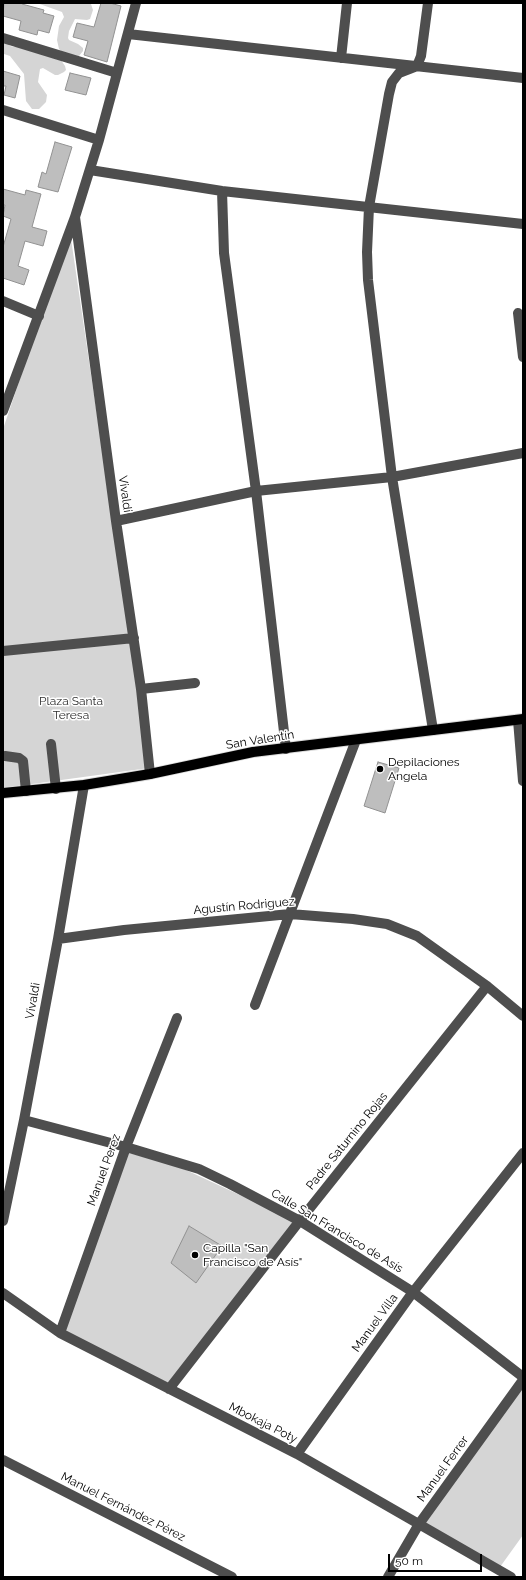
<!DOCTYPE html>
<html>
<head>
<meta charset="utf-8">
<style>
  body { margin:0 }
  #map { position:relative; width:526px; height:1580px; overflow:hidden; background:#fff; font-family:Raleway,sans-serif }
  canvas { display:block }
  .frame { position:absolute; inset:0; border:4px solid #000; pointer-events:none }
  .scale { position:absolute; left:388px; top:1554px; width:94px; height:18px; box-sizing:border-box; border:2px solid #000; border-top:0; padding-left:5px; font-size:12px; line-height:14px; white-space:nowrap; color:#000; -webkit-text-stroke:3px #fff; paint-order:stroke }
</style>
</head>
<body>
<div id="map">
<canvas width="526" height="1580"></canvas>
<div class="frame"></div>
<div class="scale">50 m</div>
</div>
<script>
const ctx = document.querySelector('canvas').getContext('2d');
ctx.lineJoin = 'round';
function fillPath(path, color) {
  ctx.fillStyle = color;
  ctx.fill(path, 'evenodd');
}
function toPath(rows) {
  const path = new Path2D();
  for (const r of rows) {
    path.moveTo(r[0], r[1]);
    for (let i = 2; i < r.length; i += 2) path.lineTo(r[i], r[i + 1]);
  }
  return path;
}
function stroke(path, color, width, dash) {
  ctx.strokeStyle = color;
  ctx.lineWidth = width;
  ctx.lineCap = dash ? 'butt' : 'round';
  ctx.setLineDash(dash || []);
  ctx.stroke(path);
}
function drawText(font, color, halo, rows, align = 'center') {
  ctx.font = font + ' Raleway,sans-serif';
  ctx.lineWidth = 3;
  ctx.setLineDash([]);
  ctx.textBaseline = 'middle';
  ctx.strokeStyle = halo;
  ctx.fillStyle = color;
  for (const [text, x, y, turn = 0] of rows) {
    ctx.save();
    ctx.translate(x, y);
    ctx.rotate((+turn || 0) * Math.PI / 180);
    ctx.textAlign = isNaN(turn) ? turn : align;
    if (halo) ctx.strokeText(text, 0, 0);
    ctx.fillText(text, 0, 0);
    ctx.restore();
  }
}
fillPath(toPath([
  [37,3,91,4,93,10,90,19,87,20,75,19,69,31,68,38,69,40,78,44,83,48,83,51,79,56,76,57,64,54,59,49,57,40,59,26,64,17,62,12],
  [3,37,10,46,14,47,24,43,61,60,65,66,66,70,64,72,58,75,55,75,43,68,40,69,38,82,47,95,46,102,39,109,32,109,26,101,24,74,10,56,4,54],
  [70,232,149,768,3,788,3,429],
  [125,1152,173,1164,298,1222,169,1389,60,1333],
  [523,1380,523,1535,500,1567,419,1524]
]), '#d5d5d5');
const building = toPath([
  [4,3,22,3,22,4,44,10,43,13,54,16,49,33,38,30,37,35,19,30,21,21,3,16,4,3],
  [101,3,110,3,121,6,107,62,84,55,88,41,73,37,77,23,94,27,101,3],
  [3,71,20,76,15,98,4,95,6,86,3,86,3,71],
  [70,73,91,78,86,95,65,90,70,73],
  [55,142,72,147,58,192,38,187,42,172,46,174,55,142],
  [3,189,25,195,26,190,41,194,32,227,47,231,43,246,25,241,18,266,29,270,24,285,3,278,3,247,11,219,3,216,5,205,3,205,3,189],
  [378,762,399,768,385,813,364,806,378,762],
  [189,1226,222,1246,196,1283,171,1263,189,1226]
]);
fillPath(building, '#bebebe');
stroke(building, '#929292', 1);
const major = toPath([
  [3,793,84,785,150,774,253,752,523,719]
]);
stroke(major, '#dbdbdb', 12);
stroke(toPath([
  [428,3,421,56,417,66,399,73,392,82,389,94,369,207,367,252,368,280,392,477,433,730],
  [128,34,523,78],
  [3,38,117,73],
  [341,58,347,3],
  [3,110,99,140],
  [90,170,222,191,523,224],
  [222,191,224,253,256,491,286,749],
  [75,217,116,521,141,689,150,774],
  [3,301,39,316],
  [518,313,523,357],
  [3,411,75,217,99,140,136,3],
  [116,521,256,491,392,477,523,453],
  [3,651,134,638],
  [141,689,195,683],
  [518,720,523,781],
  [51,744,56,789],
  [5,756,19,758,23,761,26,791],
  [58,939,124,930,290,914,353,919,387,924,417,936,487,986,523,1016],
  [255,1005,356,740],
  [24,1120,126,1147,199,1169,230,1184,300,1221,413,1292,523,1377],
  [3,1221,24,1120,58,939,84,785],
  [3,1293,60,1333,297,1454,511,1577],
  [60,1333,126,1147,177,1018],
  [169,1389,298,1223,487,986],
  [297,1454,413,1292,523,1153],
  [3,1460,232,1577],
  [388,1577,419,1524,523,1380]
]), '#4e4e4e', 10);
stroke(major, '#000', 10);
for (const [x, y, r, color] of [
  [380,769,4,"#000"],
  [195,1255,4,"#000"]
]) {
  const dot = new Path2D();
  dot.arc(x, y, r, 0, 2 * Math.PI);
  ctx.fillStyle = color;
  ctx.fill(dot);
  stroke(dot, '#fff', 1.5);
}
drawText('12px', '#000', '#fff', [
  ["Vivaldi",125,494,82],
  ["San Valentín",260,740,-9],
  ["Agustín Rodriguez",244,906,-5],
  ["Vivaldi",33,1001,-80],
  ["Padre Saturnino Rojas",347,1141,-51],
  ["Manuel Perez",104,1170,-70],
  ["Calle San Francisco de Asís",337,1231,31],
  ["Manuel Villa",375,1323,-54],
  ["Mbokaja Poty",263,1423,27],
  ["Manuel Ferrer",443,1469,-54],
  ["Manuel Fernández Pérez",123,1507,27]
]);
drawText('12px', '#2c2c2c', '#fff', [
  ["Plaza Santa",71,701],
  ["Teresa",71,715]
]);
drawText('12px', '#000', '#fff', [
  ["Depilaciones",388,762],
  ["Angela",388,776],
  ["Capilla \"San",203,1248],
  ["Francisco de Asís\"",203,1262]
], 'left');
</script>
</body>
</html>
